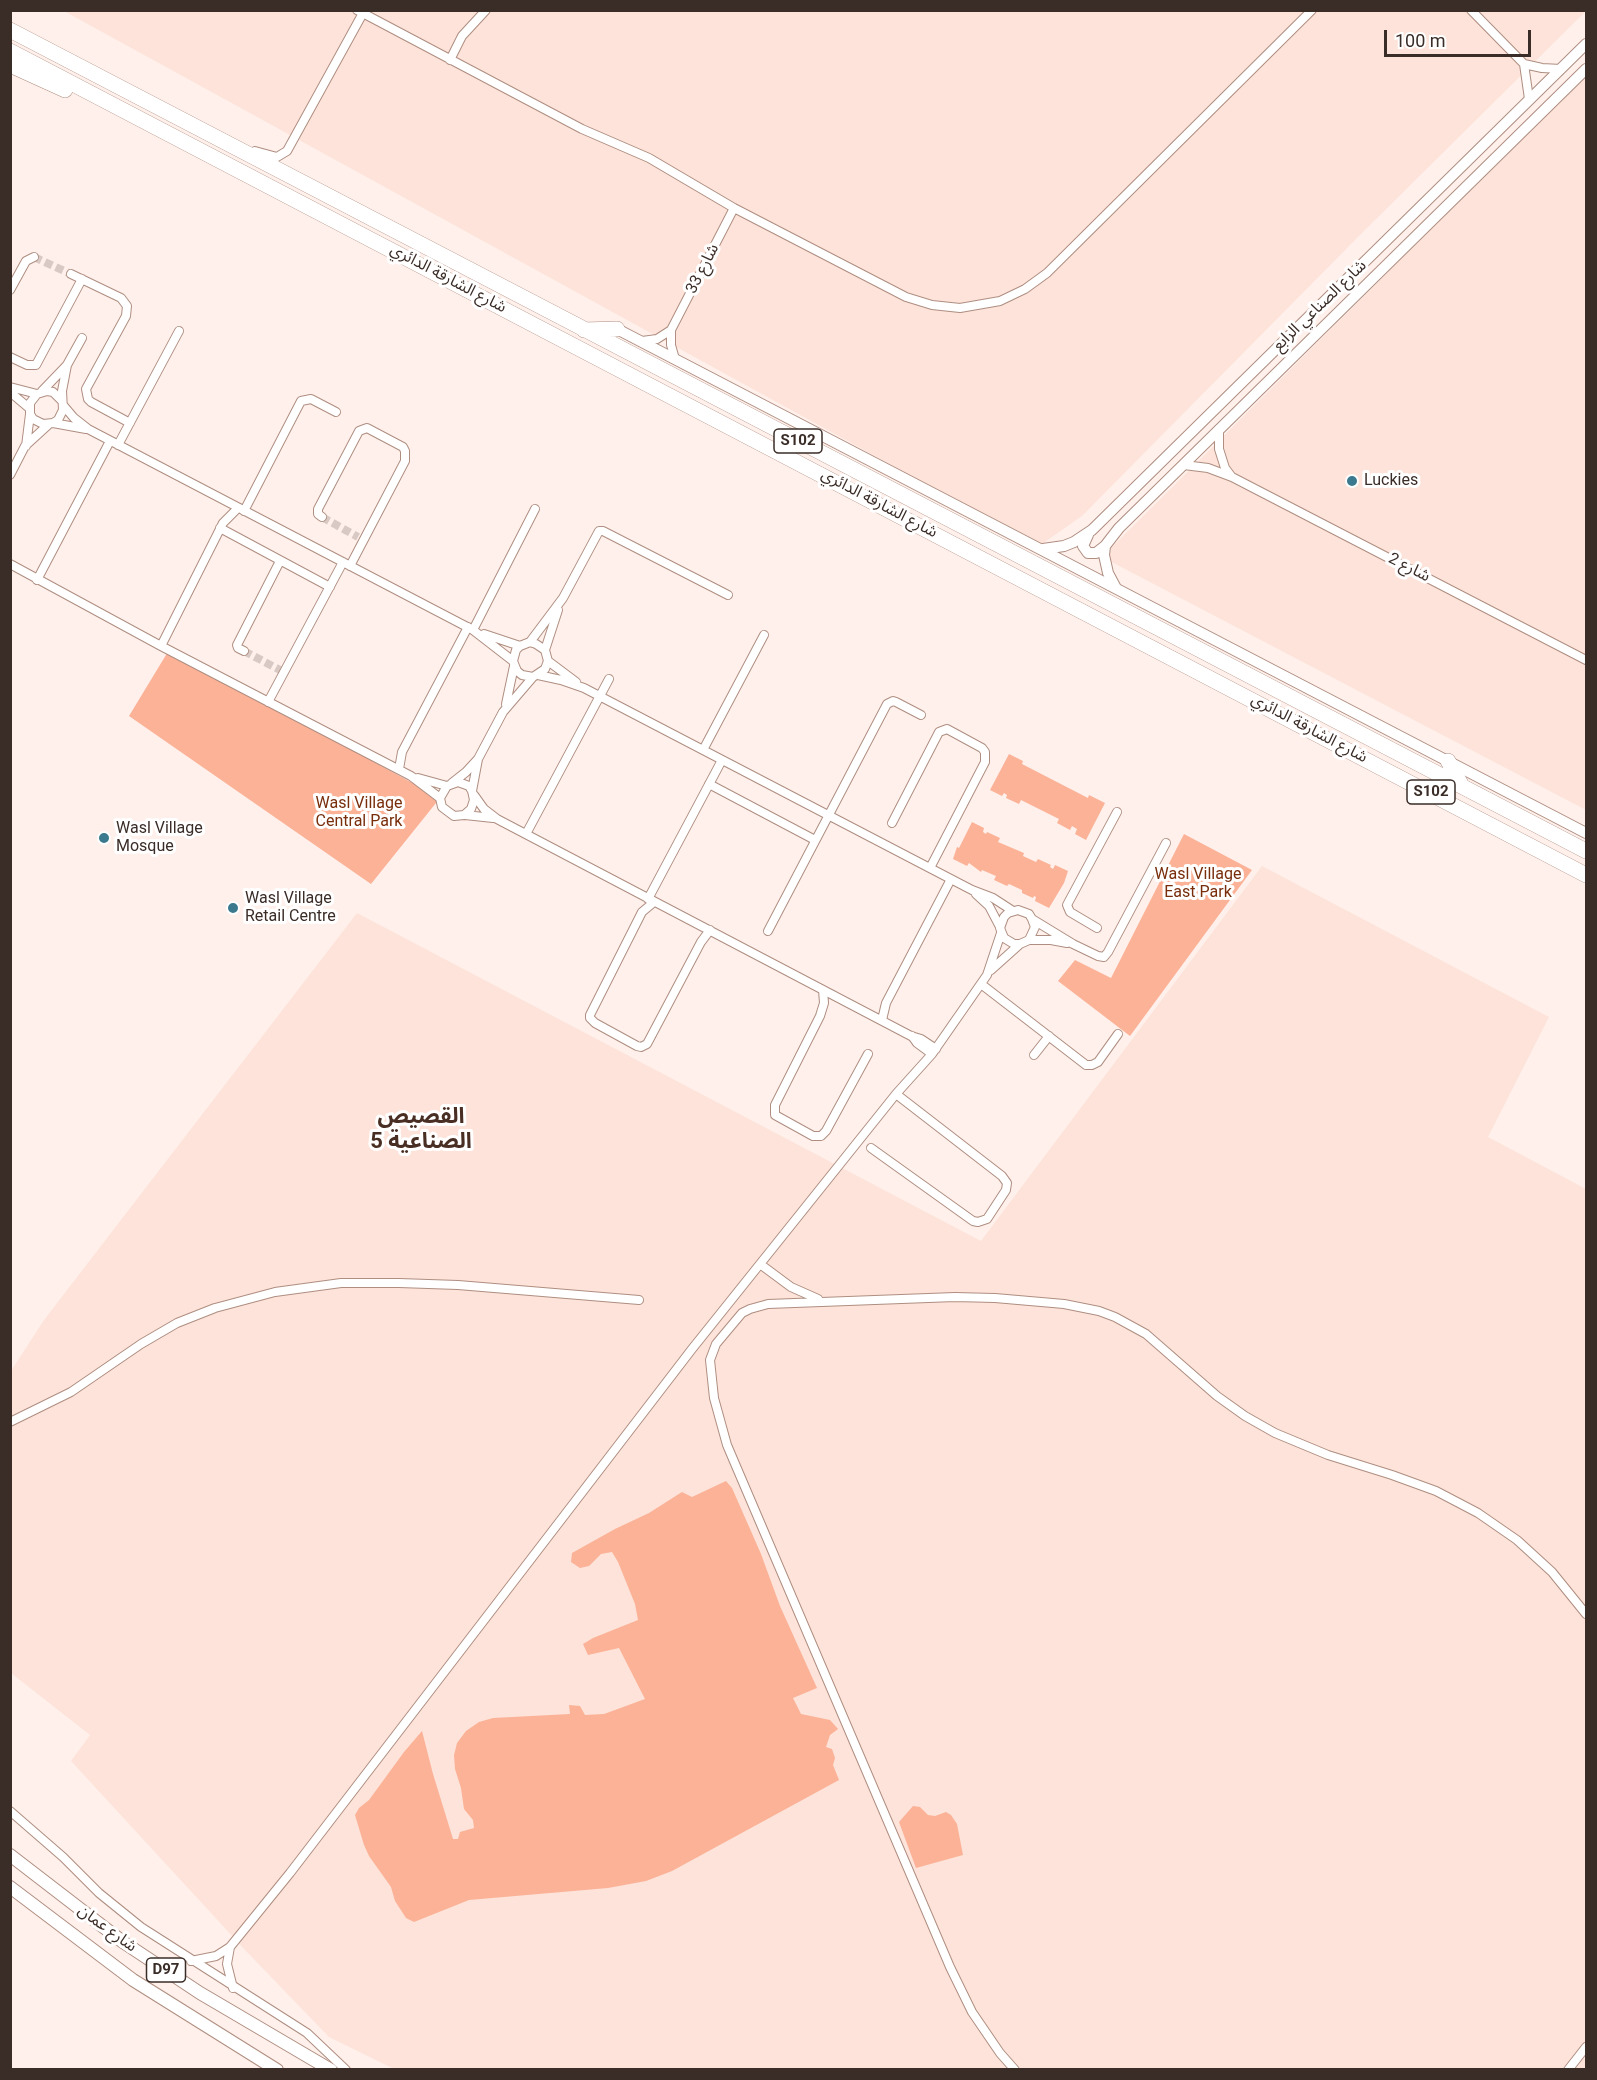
<!DOCTYPE html>
<html>
<head>
<meta charset="utf-8">
<style>
  body { margin:0 }
  #map { position:relative; width:1597px; height:2080px; overflow:hidden; background:#fff0eb; font-family:Roboto,sans-serif }
  canvas { display:block }
  .frame { position:absolute; inset:0; border:12px solid #3a2c27; pointer-events:none }
  .scale { position:absolute; left:1384px; top:30px; width:147px; height:27px; box-sizing:border-box; border:3px solid #3a2c27; border-top:0; padding-left:8px; font-size:18px; line-height:21px; white-space:nowrap; color:#3a2c27; -webkit-text-stroke:4px #fff; paint-order:stroke }
</style>
</head>
<body>
<div id="map">
<canvas width="1597" height="2080"></canvas>
<div class="frame"></div>
<div class="scale">100 m</div>
</div>
<script>
const ctx = document.querySelector('canvas').getContext('2d');
ctx.lineJoin = 'round';
function fillPath(path, color) {
  ctx.fillStyle = color;
  ctx.fill(path, 'evenodd');
}
function toPath(rows) {
  const path = new Path2D();
  for (const r of rows) {
    path.moveTo(r[0], r[1]);
    for (let i = 2; i < r.length; i += 2) path.lineTo(r[i], r[i + 1]);
  }
  return path;
}
function stroke(path, color, width, dash) {
  ctx.strokeStyle = color;
  ctx.lineWidth = width;
  ctx.lineCap = dash ? 'butt' : 'round';
  ctx.setLineDash(dash || []);
  ctx.stroke(path);
}
function drawText(font, color, halo, rows, align = 'center') {
  ctx.font = font + ' Roboto,"Noto Sans Arabic",sans-serif';
  ctx.lineWidth = 6;
  ctx.setLineDash([]);
  ctx.textBaseline = 'middle';
  ctx.strokeStyle = halo;
  ctx.fillStyle = color;
  for (const [text, x, y, turn = 0] of rows) {
    ctx.save();
    ctx.translate(x, y);
    ctx.rotate((+turn || 0) * Math.PI / 180);
    ctx.textAlign = isNaN(turn) ? turn : align;
    if (halo) ctx.strokeText(text, 0, 0);
    ctx.fillText(text, 0, 0);
    ctx.restore();
  }
}
fillPath(toPath([
  [64,11,1586,10,1586,11,1362,233,1082,516,1039,546],
  [1586,75,1586,810,1102,557],
  [1262,866,1549,1017,1488,1137,1586,1189,1586,2069,394,2069,329,2037,246,1951,71,1761,90,1735,11,1673,11,1371,44,1320,357,913,981,1241]
]), '#fde3d9');
fillPath(toPath([
  [169,650,440,798,371,884,129,716],
  [1009,754,1023,761,1022,764,1088,798,1089,795,1105,803,1086,840,1075,834,1077,829,1072,826,1070,830,1057,823,1059,819,1021,800,1019,804,1006,798,1007,795,1004,793,1002,796,990,790],
  [972,822,984,828,983,832,986,834,987,832,1000,838,998,842,1024,853,1023,856,1036,862,1038,859,1051,865,1050,867,1053,869,1055,865,1068,871,1064,883,1049,908,1035,901,1036,897,1034,896,1033,898,1022,893,1022,890,1009,884,1007,886,994,880,996,876,982,870,981,872,969,863,967,866,953,859,957,847,959,848],
  [1184,834,1252,870,1130,1036,1058,981,1075,960,1111,978],
  [726,1481,732,1488,761,1554,780,1606,817,1688,793,1698,801,1714,830,1720,838,1729,830,1735,826,1747,832,1749,835,1758,833,1765,839,1780,672,1871,646,1881,608,1888,469,1900,414,1922,406,1918,395,1901,391,1887,369,1856,364,1845,355,1815,359,1808,369,1800,404,1752,422,1731,433,1774,453,1839,458,1839,460,1832,474,1828,473,1820,464,1809,461,1788,455,1769,454,1755,457,1743,466,1731,479,1722,493,1718,570,1714,569,1705,580,1706,585,1715,604,1714,645,1699,619,1648,588,1655,583,1644,593,1638,638,1620,635,1604,618,1562,612,1552,601,1554,589,1566,580,1568,571,1562,572,1553,615,1529,649,1513,682,1492,692,1497],
  [913,1806,920,1807,928,1815,935,1816,946,1812,951,1815,957,1824,963,1855,916,1868,899,1822]
]), '#fbb297');
stroke(toPath([
  [34,257,71,274],
  [322,517,358,537],
  [244,651,280,670]
]), '#d8c9c4', 8, [8, 4]);
const street = toPath([
  [357,10,582,129,649,158,734,208,906,297,932,305,960,308,1000,301,1025,289,1047,273,1312,10],
  [1471,10,1524,64,1542,68,1561,69],
  [450,60,462,36,486,10],
  [1524,64,1529,99],
  [255,151,277,157,287,151,363,13],
  [71,274,121,298,127,306,126,316,86,389,88,399,91,402,130,423],
  [10,290,26,261,34,257],
  [642,341,657,339,671,330],
  [10,357,27,365,36,365,82,279],
  [675,359,671,345,671,330,734,208],
  [10,387,37,394],
  [42,391,67,365,82,338],
  [10,392,29,408],
  [61,400,53,392,47,391,37,394,30,403,30,414,33,419,43,424,53,423,58,420,63,410,62,391,67,365],
  [63,405,74,418,88,429,473,630,513,661],
  [53,423,86,429],
  [1219,429,1219,449,1225,468,1231,476],
  [118,445,179,331],
  [26,446,30,414],
  [1184,465,1208,468,1232,477,1586,660],
  [10,475,25,446,48,425],
  [244,511,301,401,311,399,336,412],
  [322,517,318,514,318,509,359,431,367,428,403,447,405,451,405,461,350,566],
  [220,528,330,587],
  [10,564,161,646,411,776,440,798],
  [37,580,110,441],
  [473,630,535,509],
  [484,634,520,646],
  [530,642,563,598,599,531,603,531,728,595],
  [161,646,223,523,238,508],
  [545,650,536,644,530,642,520,646,516,650,513,661,517,671,522,675,533,677,545,669,548,661,545,650,558,610],
  [244,651,238,648,237,645,280,561],
  [548,661,576,682],
  [538,675,561,680,584,688,972,890,993,898,1013,911],
  [268,702,343,562],
  [506,704,514,666],
  [703,750,764,635],
  [399,769,402,752,468,627],
  [418,778,447,786],
  [452,783,466,772,478,759,503,712,533,677],
  [709,784,815,840],
  [472,791,469,786,458,782,447,786,440,798,442,807,454,816,464,815,471,809,474,800,472,791,478,759],
  [474,795,484,809,497,819,911,1036,921,1039,936,1049],
  [465,815,493,818],
  [892,823,939,732,947,729,982,748,985,752,985,762,930,868],
  [526,834,609,679],
  [976,894,989,906,1000,927],
  [648,899,722,760],
  [654,902,642,912,590,1015,590,1018,595,1023,637,1046,641,1047,647,1044,701,942,710,930],
  [1032,919,1035,927,1029,940,1020,944,1014,944,1004,938,1000,928,1004,917,1008,913,1018,910,1029,914,1032,919,1073,944,1098,956,1104,957,1108,952,1166,843],
  [1097,928,1070,912,1067,905,1117,812],
  [768,931,887,704,893,701,896,702,921,715],
  [1029,940,1051,940,1067,943],
  [991,970,1020,944],
  [981,984,1086,1065,1092,1065,1098,1062,1118,1034],
  [823,990,824,1003,820,1016,775,1105,775,1115,813,1136,821,1136,826,1131,868,1054],
  [882,1020,886,1003,951,879],
  [912,1036,917,1043,932,1054],
  [1034,1055,1049,1036],
  [871,1148,973,1221,978,1222,987,1219,1006,1190,1007,1183,1002,1176,896,1094],
  [760,1264,791,1287,818,1299],
  [10,1422,71,1392,141,1344,177,1323,215,1308,275,1292,341,1283,399,1283,458,1285,639,1300],
  [10,1811,63,1857,99,1893,141,1927,307,2033,346,2070],
  [230,1947,227,1964,233,1988],
  [191,1961,216,1956,230,1947,290,1873,692,1349,896,1094,932,1054,987,975,1001,933],
  [1015,2070,1000,2053,972,2012,950,1967,727,1445,714,1398,710,1360,716,1344,742,1313,750,1309,768,1304,955,1297,995,1298,1064,1304,1099,1311,1115,1317,1146,1334,1217,1396,1245,1416,1275,1433,1328,1455,1392,1475,1436,1491,1478,1513,1517,1540,1552,1572,1586,1614],
  [1568,2070,1586,2047]
]);
const secondary = toPath([
  [617,329,1586,833],
  [1088,535,1083,546,1088,553,1096,553,1105,546],
  [1043,549,1064,546,1074,542,1092,530,1586,44],
  [1116,588,1108,573,1104,555,1105,546,1119,528,1586,69]
]);
const primary = toPath([
  [10,1855,123,1942,200,1993,331,2070],
  [10,1887,133,1980,277,2070]
]);
const highway = toPath([
  [10,30,1586,851],
  [10,51,1586,875],
  [10,65,65,90],
  [584,330,617,329],
  [1448,761,1462,786]
]);
stroke(street, '#af8e81', 10);
stroke(secondary, '#af8e81', 12);
stroke(primary, '#af8e81', 14);
stroke(highway, '#af8e81', 16);
stroke(street, '#fff', 8);
stroke(secondary, '#fff', 10);
stroke(primary, '#fff', 12);
stroke(highway, '#fff', 15);
for (const [x, y, r, color] of [
  [1352,481,6,"#3a798e"],
  [104,838,6,"#3a798e"],
  [233,908,6,"#3a798e"]
]) {
  const dot = new Path2D();
  dot.arc(x, y, r, 0, 2 * Math.PI);
  ctx.fillStyle = color;
  ctx.fill(dot);
  stroke(dot, '#fff', 2);
}
for (const [x, y, w] of [
  [798,441,48],
  [1431,792,48],
  [166,1970,39]
]) {
  const box = new Path2D();
  box.roundRect(x - w / 2, y - 12, w, 24, 4.5);
  ctx.fillStyle = '#fff';
  ctx.fill(box);
  stroke(box, '#3a2c27', 1.5);
}
drawText('bold 15px', '#3a2c27', null, [
  ["S102",798,441],
  ["S102",1431,792],
  ["D97",166,1970]
]);
drawText('16px', '#3a2c27', '#fff', [
  ["شارع 33",703,269,-63],
  ["شارع الشارقة الدائري",448,279,28],
  ["شارع الصناعي الرابع",1320,306,-44],
  ["شارع الشارقة الدائري",879,504,28],
  ["شارع 2",1409,568,27],
  ["شارع الشارقة الدائري",1309,729,28],
  ["شارع عمان",107,1929,36]
]);
drawText('16px', '#3a2c27', '#fff', [
  ["Luckies",1364,481],
  ["Wasl Village",116,829],
  ["Mosque",116,847],
  ["Wasl Village",245,899],
  ["Retail Centre",245,917]
], 'left');
drawText('16px', '#782d0b', '#fff', [
  ["Wasl Village",359,804],
  ["Central Park",359,822],
  ["Wasl Village",1198,875],
  ["East Park",1198,893]
]);
drawText('bold 22px', '#492e24', '#fff', [
  ["القصيص",421,1117],
  ["الصناعية 5",421,1142]
]);
</script>
</body>
</html>
